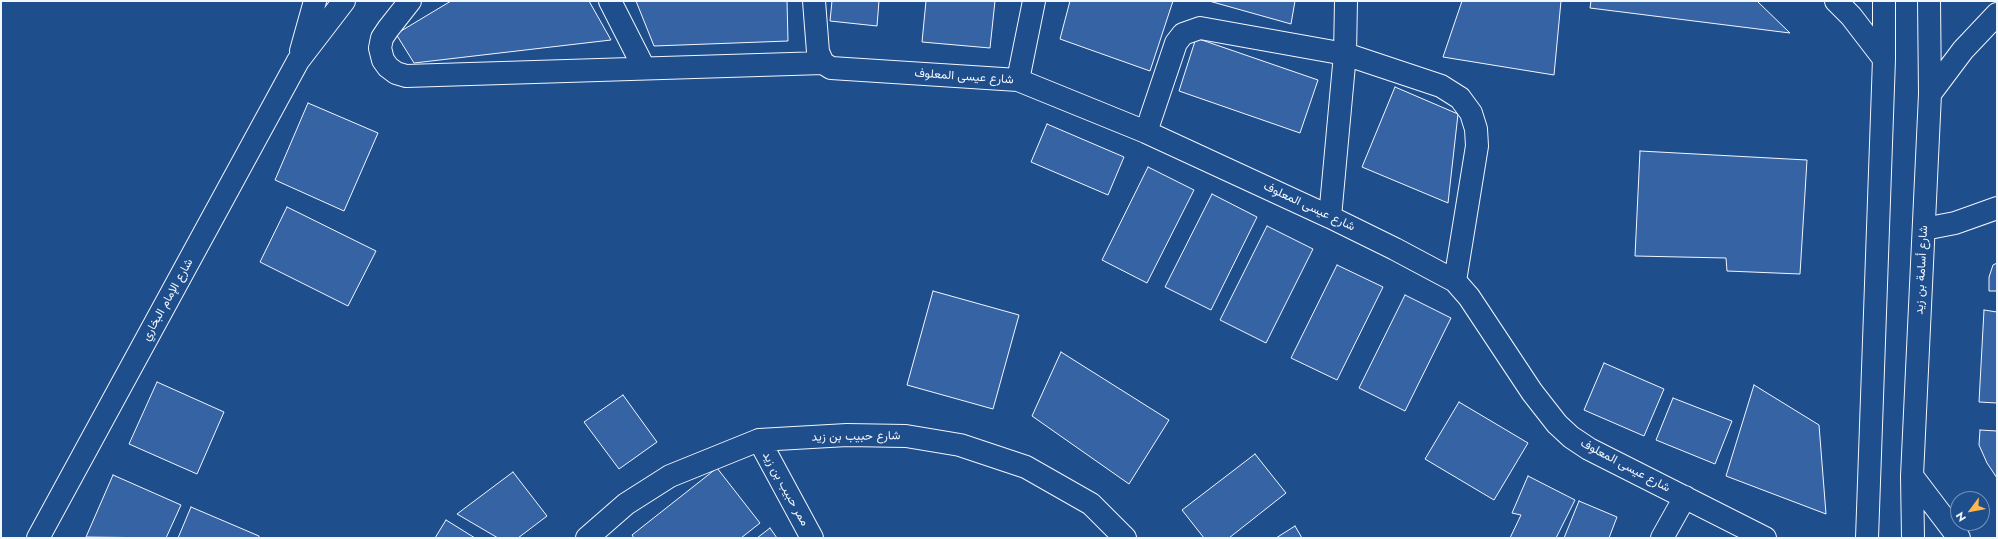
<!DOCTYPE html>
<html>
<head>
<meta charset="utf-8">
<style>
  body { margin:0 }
  #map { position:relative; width:1998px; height:539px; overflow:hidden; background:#1f4e8c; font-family:Jost,sans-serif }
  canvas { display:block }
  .frame { position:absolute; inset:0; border:2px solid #f2f6ff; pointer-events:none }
  .north { position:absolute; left:1950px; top:491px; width:40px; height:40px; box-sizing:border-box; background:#1f4e8c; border:1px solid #7391ba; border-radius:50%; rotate:238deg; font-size:11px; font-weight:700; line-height:16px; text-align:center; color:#f2f6ff }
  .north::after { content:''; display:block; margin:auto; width:14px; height:18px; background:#ffb74d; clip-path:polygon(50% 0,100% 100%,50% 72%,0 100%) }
</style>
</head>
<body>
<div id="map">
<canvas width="1998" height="539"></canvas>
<div class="frame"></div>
<div class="north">N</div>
</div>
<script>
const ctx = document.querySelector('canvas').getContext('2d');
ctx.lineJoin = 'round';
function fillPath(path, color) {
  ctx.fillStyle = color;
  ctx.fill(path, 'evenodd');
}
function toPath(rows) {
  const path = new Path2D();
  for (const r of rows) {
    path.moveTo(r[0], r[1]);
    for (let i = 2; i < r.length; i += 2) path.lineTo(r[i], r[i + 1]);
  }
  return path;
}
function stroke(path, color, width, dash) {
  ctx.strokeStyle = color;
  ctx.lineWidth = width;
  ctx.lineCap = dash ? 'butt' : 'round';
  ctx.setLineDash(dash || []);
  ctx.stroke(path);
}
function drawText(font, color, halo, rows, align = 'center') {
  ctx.font = font + ' Jost,Vazirmatn,sans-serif';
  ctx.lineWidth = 3;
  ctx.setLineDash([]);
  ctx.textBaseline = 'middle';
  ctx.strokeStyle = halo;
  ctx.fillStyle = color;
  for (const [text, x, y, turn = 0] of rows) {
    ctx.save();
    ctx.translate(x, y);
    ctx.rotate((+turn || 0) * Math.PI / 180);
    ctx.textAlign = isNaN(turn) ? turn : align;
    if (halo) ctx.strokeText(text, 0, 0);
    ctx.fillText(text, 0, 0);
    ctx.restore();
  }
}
const building = toPath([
  [451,1,589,1,611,40,414,63,396,34,451,1],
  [636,1,787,1,788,41,654,46,636,1],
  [832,1,879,1,877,26,830,21,832,1],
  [926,1,995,1,990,48,922,42,926,1],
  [1070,1,1173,1,1150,71,1060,39,1070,1],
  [1209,1,1295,1,1291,24,1209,1],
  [1462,1,1561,1,1554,75,1443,57,1462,1],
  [1591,1,1757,1,1790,33,1590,8,1591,1],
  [1196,38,1318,80,1300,133,1179,91,1196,38],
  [1395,87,1458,114,1448,203,1362,167,1395,87],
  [308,103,378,133,344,211,275,180,308,103],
  [1047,124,1124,157,1108,195,1031,162,1047,124],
  [1640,151,1807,160,1800,274,1727,271,1726,258,1635,256,1640,151],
  [1148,167,1194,190,1147,283,1102,260,1148,167],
  [1212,194,1257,217,1211,310,1165,287,1212,194],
  [287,207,376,251,348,306,260,262,287,207],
  [1267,226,1313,249,1266,343,1220,320,1267,226],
  [1997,263,1997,291,1989,291,1989,277,1993,265,1997,263],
  [1337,265,1383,287,1337,380,1291,358,1337,265],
  [933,291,1019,315,993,409,907,385,933,291],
  [1405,295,1451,318,1405,411,1359,388,1405,295],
  [1984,310,1997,312,1997,403,1979,402,1984,310],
  [1061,352,1169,420,1129,484,1032,416,1061,352],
  [1604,363,1664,389,1644,436,1584,410,1604,363],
  [157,382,224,412,197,474,129,444,157,382],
  [1754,385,1819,425,1826,514,1726,476,1754,385],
  [623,395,657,442,619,469,584,422,623,395],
  [1673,398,1732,421,1715,464,1656,440,1673,398],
  [1459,402,1528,443,1494,500,1425,459,1459,402],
  [1980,430,1997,431,1997,478,1987,463,1979,445,1980,430],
  [1255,454,1286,493,1229,538,1204,538,1182,510,1255,454],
  [717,468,760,523,741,538,634,538,632,535,717,468],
  [513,472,547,516,518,538,498,538,457,514,513,472],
  [113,475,181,505,166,538,86,537,113,475],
  [1528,476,1575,500,1556,538,1510,538,1521,515,1512,513,1528,476],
  [1579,501,1617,517,1609,538,1564,538,1579,501],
  [191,507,259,536,259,538,178,538,191,507],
  [446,520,475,538,435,538,446,520],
  [1295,526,1302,538,1276,538,1295,526],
  [770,528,777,538,757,538,770,528]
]);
fillPath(building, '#3563a3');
stroke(building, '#f2f6ff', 1);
const minor = toPath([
  [410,1,388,29,382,38,380,48,383,60,388,67,396,73,406,76,823,63],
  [610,1,644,68],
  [814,1,818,52,823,63,831,68,1018,80,1146,132,1330,217,1395,249,1455,281,1469,297,1532,392,1557,424,1571,437,1589,449,1765,538],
  [1018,80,1034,1],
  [1146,132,1176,43,1183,34,1200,28,1345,54,1441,86,1460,98,1471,113,1476,129,1477,146,1455,281],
  [1330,217,1345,54,1346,1],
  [1924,229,1955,223,1997,208],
  [759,440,812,538],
  [587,538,626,504,670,476,759,440,847,435,906,436,960,445,1026,467,1091,504,1125,538],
  [1662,538,1685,497]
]);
const tertiary = toPath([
  [301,51,315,1],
  [38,538,298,61,344,1]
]);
const trunk = toPath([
  [1836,1,1851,16,1884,59],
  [1930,94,1963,50,1997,14],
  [1912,476,1959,538],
  [1867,538,1884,59,1884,1],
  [1913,538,1912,476,1930,94,1929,1]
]);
stroke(minor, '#f2f6ff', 24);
stroke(tertiary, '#f2f6ff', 24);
stroke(trunk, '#f2f6ff', 24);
stroke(minor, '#1f4e8c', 22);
stroke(tertiary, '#1f4e8c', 22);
stroke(trunk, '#1f4e8c', 22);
drawText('12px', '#f2f6ff', '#1f4e8c', [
  ["شارع عيسى المعلوف",964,77,4],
  ["شارع عيسى المعلوف",1309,207,25],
  ["شارع أسامة بن زيد",1922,270,-87],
  ["شارع الإمام البخاري",168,300,-61],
  ["شارع حبيب بن زيد",856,437,-1],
  ["شارع عيسى المعلوف",1625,466,28],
  ["ممر حبيب بن زيد",785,489,61]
]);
</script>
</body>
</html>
